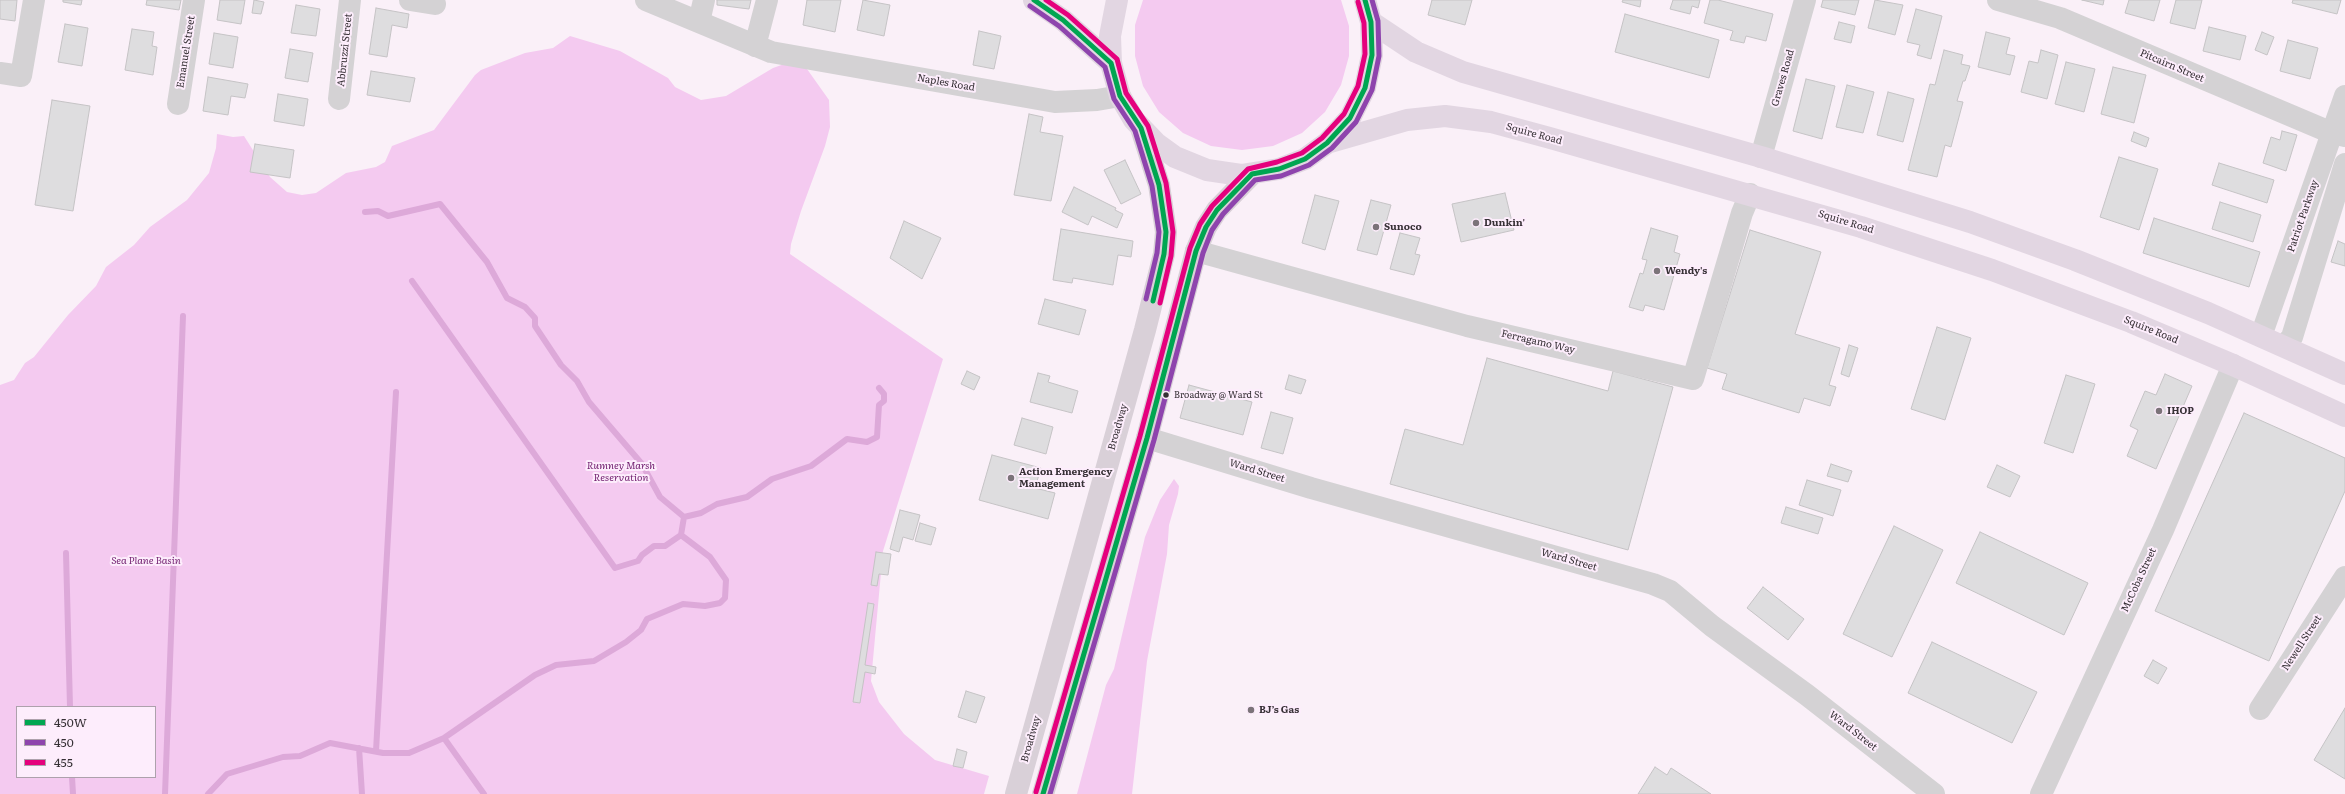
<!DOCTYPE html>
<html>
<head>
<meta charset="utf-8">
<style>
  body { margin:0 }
  #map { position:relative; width:2345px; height:794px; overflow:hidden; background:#faf0f8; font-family:Literata,serif }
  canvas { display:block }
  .legend { position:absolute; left:16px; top:706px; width:140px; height:72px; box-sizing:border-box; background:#fdedfc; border:1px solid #ada1ac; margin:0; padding:5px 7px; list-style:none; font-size:12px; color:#363035 }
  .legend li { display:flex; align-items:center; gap:8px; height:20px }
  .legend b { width:20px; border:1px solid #ada1ac }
</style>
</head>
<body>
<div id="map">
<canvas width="2345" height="794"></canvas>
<ul class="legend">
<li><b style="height:5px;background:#00a651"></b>450W</li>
<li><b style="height:5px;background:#8e44ad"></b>450</li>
<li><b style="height:5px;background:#e5007d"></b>455</li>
</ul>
</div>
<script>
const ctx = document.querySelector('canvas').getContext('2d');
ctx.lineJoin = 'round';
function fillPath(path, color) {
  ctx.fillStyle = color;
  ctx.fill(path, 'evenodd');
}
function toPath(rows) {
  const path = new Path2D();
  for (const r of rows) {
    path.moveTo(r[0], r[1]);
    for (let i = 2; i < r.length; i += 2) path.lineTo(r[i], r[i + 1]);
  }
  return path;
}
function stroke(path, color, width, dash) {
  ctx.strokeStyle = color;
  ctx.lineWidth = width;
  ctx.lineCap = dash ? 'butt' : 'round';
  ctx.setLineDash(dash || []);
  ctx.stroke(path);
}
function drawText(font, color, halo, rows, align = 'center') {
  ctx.font = font + ' Literata,serif';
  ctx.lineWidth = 4;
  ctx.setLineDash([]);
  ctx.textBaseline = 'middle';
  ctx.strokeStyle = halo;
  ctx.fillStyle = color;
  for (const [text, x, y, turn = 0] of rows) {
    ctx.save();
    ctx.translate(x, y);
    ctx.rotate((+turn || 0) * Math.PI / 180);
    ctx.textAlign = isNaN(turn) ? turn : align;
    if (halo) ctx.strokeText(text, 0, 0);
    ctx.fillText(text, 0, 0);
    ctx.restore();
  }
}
fillPath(toPath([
  [1143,0,1341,0,1349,26,1349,56,1341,85,1325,112,1302,133,1273,146,1242,150,1211,146,1183,133,1159,112,1143,86,1135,56,1135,25],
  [570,36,620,51,668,78,675,87,701,100,726,96,773,68,790,62,807,69,829,100,830,127,825,146,801,211,791,244,790,254,943,359,883,551,871,681,879,702,904,734,935,760,989,776,984,794,0,794,0,385,14,380,25,363,34,357,68,315,96,286,106,267,134,245,150,227,187,200,209,173,216,148,217,134,233,137,244,136,270,177,287,192,302,195,316,193,346,173,376,167,385,162,392,146,434,130,475,75,481,70,525,53,553,48],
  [17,707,155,707,155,777,17,777],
  [1174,479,1179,486,1178,494,1169,525,1167,554,1147,661,1132,794,1077,794,1106,685,1114,669,1145,537,1160,500]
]), '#f4caf0');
stroke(toPath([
  [365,212,378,211,388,216,440,204,487,262,507,298,525,307,535,318,535,326,561,365,577,381,589,402,642,464,660,497,684,517],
  [412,281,615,568,638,561,642,555,654,546,665,546,681,535,684,517,701,513,717,504,747,497,772,479,811,466,847,439,867,442,877,437,879,405,884,401,884,394,879,388],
  [66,553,70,707],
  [444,738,484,794],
  [359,748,362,794],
  [376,751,396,392],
  [72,777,73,794],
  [165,794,183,316],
  [208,794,227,774,283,757,300,756,330,743,383,753,409,753,444,738,535,675,556,665,594,661,626,642,641,630,647,619,683,604,705,606,720,603,725,598,726,580,710,557,681,535]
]), '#dda9d9', 6);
const building = toPath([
  [0,0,17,0,15,21,0,19,0,0],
  [63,0,82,0,81,5,63,2,63,0],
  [147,0,181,0,179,10,146,5,147,0],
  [220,0,245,0,241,24,217,20,220,0],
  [254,0,264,2,261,14,252,13,254,0],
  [717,0,751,0,749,9,717,5,717,0],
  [807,0,841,0,835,32,803,25,807,0],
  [863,0,890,5,884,36,857,30,863,0],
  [1432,0,1472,0,1465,25,1428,15,1432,0],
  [1623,0,1641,0,1640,7,1622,2,1623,0],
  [1673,0,1700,0,1698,8,1692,6,1690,14,1670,9,1673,0],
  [1710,0,1718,0,1773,14,1766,41,1746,36,1744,43,1730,40,1733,31,1704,23,1710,0],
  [1823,0,1859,0,1855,15,1821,7,1823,0],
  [1875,0,1903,5,1895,35,1868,28,1875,0],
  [2082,0,2104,0,2103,5,2082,0],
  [2129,0,2160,0,2154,21,2125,13,2129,0],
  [2176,0,2202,0,2195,29,2170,23,2176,0],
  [2293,0,2341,0,2337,14,2292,3,2293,0],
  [296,5,320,9,316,36,291,33,296,5],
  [376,8,409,14,407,28,392,25,387,57,369,54,376,8],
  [1916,9,1942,16,1931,59,1917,55,1920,45,1907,42,1916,9],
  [1625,14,1719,40,1709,78,1615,52,1625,14],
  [1839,22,1855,26,1851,43,1834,39,1839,22],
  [65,24,88,28,82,66,58,62,65,24],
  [2209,27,2246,36,2240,60,2203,51,2209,27],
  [132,29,154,32,152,46,157,47,153,75,125,70,132,29],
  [979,31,1001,36,994,69,973,65,979,31],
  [1986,32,2010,38,2006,54,2015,56,2010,75,1978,67,1986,32],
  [2262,32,2274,37,2267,55,2255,50,2262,32],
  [214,33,238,37,233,68,209,64,214,33],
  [2288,40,2318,48,2310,79,2280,71,2288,40],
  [290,49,313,53,308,82,285,78,290,49],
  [1944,50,1963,55,1961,64,1970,66,1965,81,1963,81,1957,101,1963,102,1951,147,1945,145,1937,177,1908,170,1930,84,1935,85,1944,50],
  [2041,50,2058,55,2047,99,2021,92,2029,61,2038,63,2041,50],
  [2066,62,2095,69,2084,112,2055,104,2066,62],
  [2113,67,2146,75,2134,123,2101,114,2113,67],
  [371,71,415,78,410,102,367,95,371,71],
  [208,77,248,84,245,98,231,96,228,115,203,111,208,77],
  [1806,79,1835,86,1822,139,1793,131,1806,79],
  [1847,85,1874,92,1863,133,1836,127,1847,85],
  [1888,92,1914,99,1903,142,1877,135,1888,92],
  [278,94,308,99,304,126,274,121,278,94],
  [52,100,90,106,73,211,35,205,52,100],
  [1029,114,1043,117,1040,132,1063,136,1051,201,1014,195,1029,114],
  [2282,131,2297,135,2286,171,2263,163,2271,137,2280,140,2282,131],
  [2134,132,2149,138,2146,147,2131,141,2134,132],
  [255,144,294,150,290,178,250,172,255,144],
  [2119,157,2158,169,2139,230,2100,217,2119,157],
  [1125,160,1141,194,1121,204,1104,170,1125,160],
  [2219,163,2274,180,2267,203,2212,185,2219,163],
  [1074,187,1116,208,1115,210,1123,214,1117,228,1092,216,1088,225,1062,212,1074,187],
  [1505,193,1514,230,1461,242,1452,204,1505,193],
  [1315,195,1339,201,1325,250,1302,243,1315,195],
  [1371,200,1391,205,1377,255,1357,250,1371,200],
  [2220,202,2261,215,2253,242,2212,229,2220,202],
  [2154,218,2260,252,2249,287,2143,253,2154,218],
  [904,221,941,238,922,279,890,258,904,221],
  [1651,228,1678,236,1674,252,1680,254,1664,310,1645,305,1643,311,1629,307,1640,273,1643,274,1647,260,1642,259,1651,228],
  [1061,229,1133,241,1131,257,1118,255,1113,285,1073,278,1072,283,1053,280,1061,229],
  [1750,230,1821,252,1795,334,1840,348,1829,385,1836,387,1830,406,1804,398,1799,413,1722,389,1727,374,1707,368,1750,230],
  [1400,233,1420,238,1415,254,1420,255,1414,275,1390,269,1400,233],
  [2338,241,2345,244,2345,266,2331,262,2338,241],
  [1045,299,1086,310,1079,335,1038,324,1045,299],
  [1937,327,1971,338,1945,420,1911,409,1937,327],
  [1849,345,1858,348,1849,377,1841,374,1849,345],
  [1487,358,1608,391,1613,371,1673,387,1628,550,1390,484,1405,429,1463,445,1487,358],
  [967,371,980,377,974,390,961,384,967,371],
  [1038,373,1050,376,1048,382,1078,391,1072,413,1030,402,1038,373],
  [2165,374,2192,386,2156,469,2127,456,2138,430,2130,426,2145,391,2156,395,2165,374],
  [1289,375,1306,380,1301,394,1285,389,1289,375],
  [2066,375,2095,384,2073,453,2044,443,2066,375],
  [1189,385,1252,402,1243,435,1180,418,1189,385],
  [1271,412,1293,418,1283,454,1261,448,1271,412],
  [2244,413,2345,458,2345,491,2269,661,2155,611,2244,413],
  [1022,418,1053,427,1046,454,1014,445,1022,418],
  [992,455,1041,468,1035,488,1055,493,1048,519,979,500,992,455],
  [1831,464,1852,471,1848,482,1827,476,1831,464],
  [1997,465,2020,476,2010,497,1987,487,1997,465],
  [1807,480,1841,490,1833,516,1799,505,1807,480],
  [1786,507,1823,518,1818,534,1781,523,1786,507],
  [900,510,920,515,913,540,903,537,899,552,890,549,900,510],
  [920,523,936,528,931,545,915,541,920,523],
  [1894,526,1943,550,1892,657,1843,634,1894,526],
  [1980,532,2088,583,2064,635,1956,583,1980,532],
  [876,552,891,554,888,575,879,574,877,586,871,585,876,552],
  [1763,587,1804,619,1788,640,1747,608,1763,587],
  [868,603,874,604,865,665,876,667,875,674,865,672,860,703,853,702,868,603],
  [1932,642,2037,692,2012,743,1908,693,1932,642],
  [2153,660,2167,668,2158,684,2144,676,2153,660],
  [966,691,985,697,976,723,958,717,966,691],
  [2345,708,2345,779,2314,760,2345,708],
  [957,749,967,752,963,768,953,766,957,749],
  [1655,767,1667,775,1671,768,1711,794,1638,794,1655,767]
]);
fillPath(building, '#dedddf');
stroke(building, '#c5c3c5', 1);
stroke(toPath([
  [410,0,435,4],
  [646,0,771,52,1055,102,1097,100,1120,96],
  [1998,0,2060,18,2332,133,2345,136],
  [699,22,704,0],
  [755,46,767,0],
  [0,73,21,76,34,0],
  [339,99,350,0],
  [178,104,194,0],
  [1761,157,1805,0],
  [1196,251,1467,326,1693,379,1742,213,1750,194],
  [2261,336,2345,96],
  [2284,346,2292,337,2345,164],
  [1147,438,1311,488,1653,584,1670,591,1712,626,1807,695,1934,794],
  [2260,709,2345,577],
  [2041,794,2163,530,2233,365]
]), '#d4d2d4', 22);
stroke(toPath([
  [1016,794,1145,330,1164,254,1166,232,1159,185,1141,128],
  [1043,794,1147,438,1196,251,1206,227,1217,210,1252,174]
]), '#d9d0d8', 22);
stroke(toPath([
  [1034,0,1063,20,1111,63],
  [1117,0,1110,36,1111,63,1120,96,1134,120,1157,144,1175,157,1207,170,1241,175,1279,169,1305,159,1327,143,1350,118,1365,88,1372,55,1371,22,1365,0],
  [1371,22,1416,52,1463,72,1761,157,1970,222,2075,260,2208,313,2345,374],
  [1327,143,1407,120,1445,116,1491,122,1550,138,1861,227,1992,270,2131,322,2233,365,2345,416]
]), '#e2d6e2', 22);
stroke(toPath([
  [1034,0,1063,20,1111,63,1120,96,1141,128,1159,185,1166,232,1164,254,1153,301],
  [1043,794,1147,438,1196,251,1206,227,1217,210,1252,174,1279,169,1305,159,1327,143,1350,118,1365,88,1372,55,1371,22,1365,0]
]), '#00a651', 5);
stroke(toPath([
  [1030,6,1059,26,1105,67,1114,99,1135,131,1152,186,1159,232,1157,253,1146,299],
  [1050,794,1154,440,1203,253,1212,230,1223,214,1255,180,1281,176,1309,165,1332,148,1356,122,1372,90,1379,56,1378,21,1372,0]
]), '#8e44ad', 5);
stroke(toPath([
  [1046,0,1068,15,1117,59,1126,93,1148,126,1166,183,1173,232,1171,256,1160,303],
  [1036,792,1140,436,1190,248,1200,224,1212,206,1248,169,1277,162,1302,153,1322,138,1344,114,1358,86,1365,54,1364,23,1358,2]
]), '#e5007d', 5);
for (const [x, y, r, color] of [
  [1476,223,4,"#7b7379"],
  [1376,227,4,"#7b7379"],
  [1657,271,4,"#7b7379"],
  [1166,395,3.5,"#363035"],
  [2159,411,4,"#7b7379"],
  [1011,478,4,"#7b7379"],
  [1251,710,4,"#7b7379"]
]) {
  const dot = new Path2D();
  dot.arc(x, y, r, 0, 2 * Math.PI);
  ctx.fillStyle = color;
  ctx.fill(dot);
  stroke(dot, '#fdedfc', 1.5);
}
drawText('9px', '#363035', '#fdedfc', [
  ["Broadway @ Ward St",1174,395]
], 'left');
drawText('10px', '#363035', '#fdedfc', [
  ["Abbruzzi Street",345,50,-84],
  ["Emanuel Street",186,52,-81],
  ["Pitcairn Street",2172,66,23],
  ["Graves Road",1783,78,-74],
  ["Naples Road",946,83,10],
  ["Squire Road",1534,134,15],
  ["Patriot Parkway",2303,216,-71],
  ["Squire Road",1846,222,17],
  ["Squire Road",2151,330,22],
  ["Ferragamo Way",1538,342,13],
  ["Broadway",1118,427,-74],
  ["Ward Street",1257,471,17],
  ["Ward Street",1569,560,16],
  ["McCoba Street",2139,580,-65],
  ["Newell Street",2302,643,-57],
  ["Ward Street",1853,731,38],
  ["Broadway",1031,739,-74]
]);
drawText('bold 10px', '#363035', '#fdedfc', [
  ["Dunkin'",1484,223],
  ["Sunoco",1384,227],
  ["Wendy's",1665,271],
  ["IHOP",2167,411],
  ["Action Emergency",1019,472],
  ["Management",1019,484],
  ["BJ’s Gas",1259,710]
], 'left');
drawText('italic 10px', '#742372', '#fdedfc', [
  ["Rumney Marsh",621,466],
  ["Reservation",621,478],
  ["Sea Plane Basin",146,561]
]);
</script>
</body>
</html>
